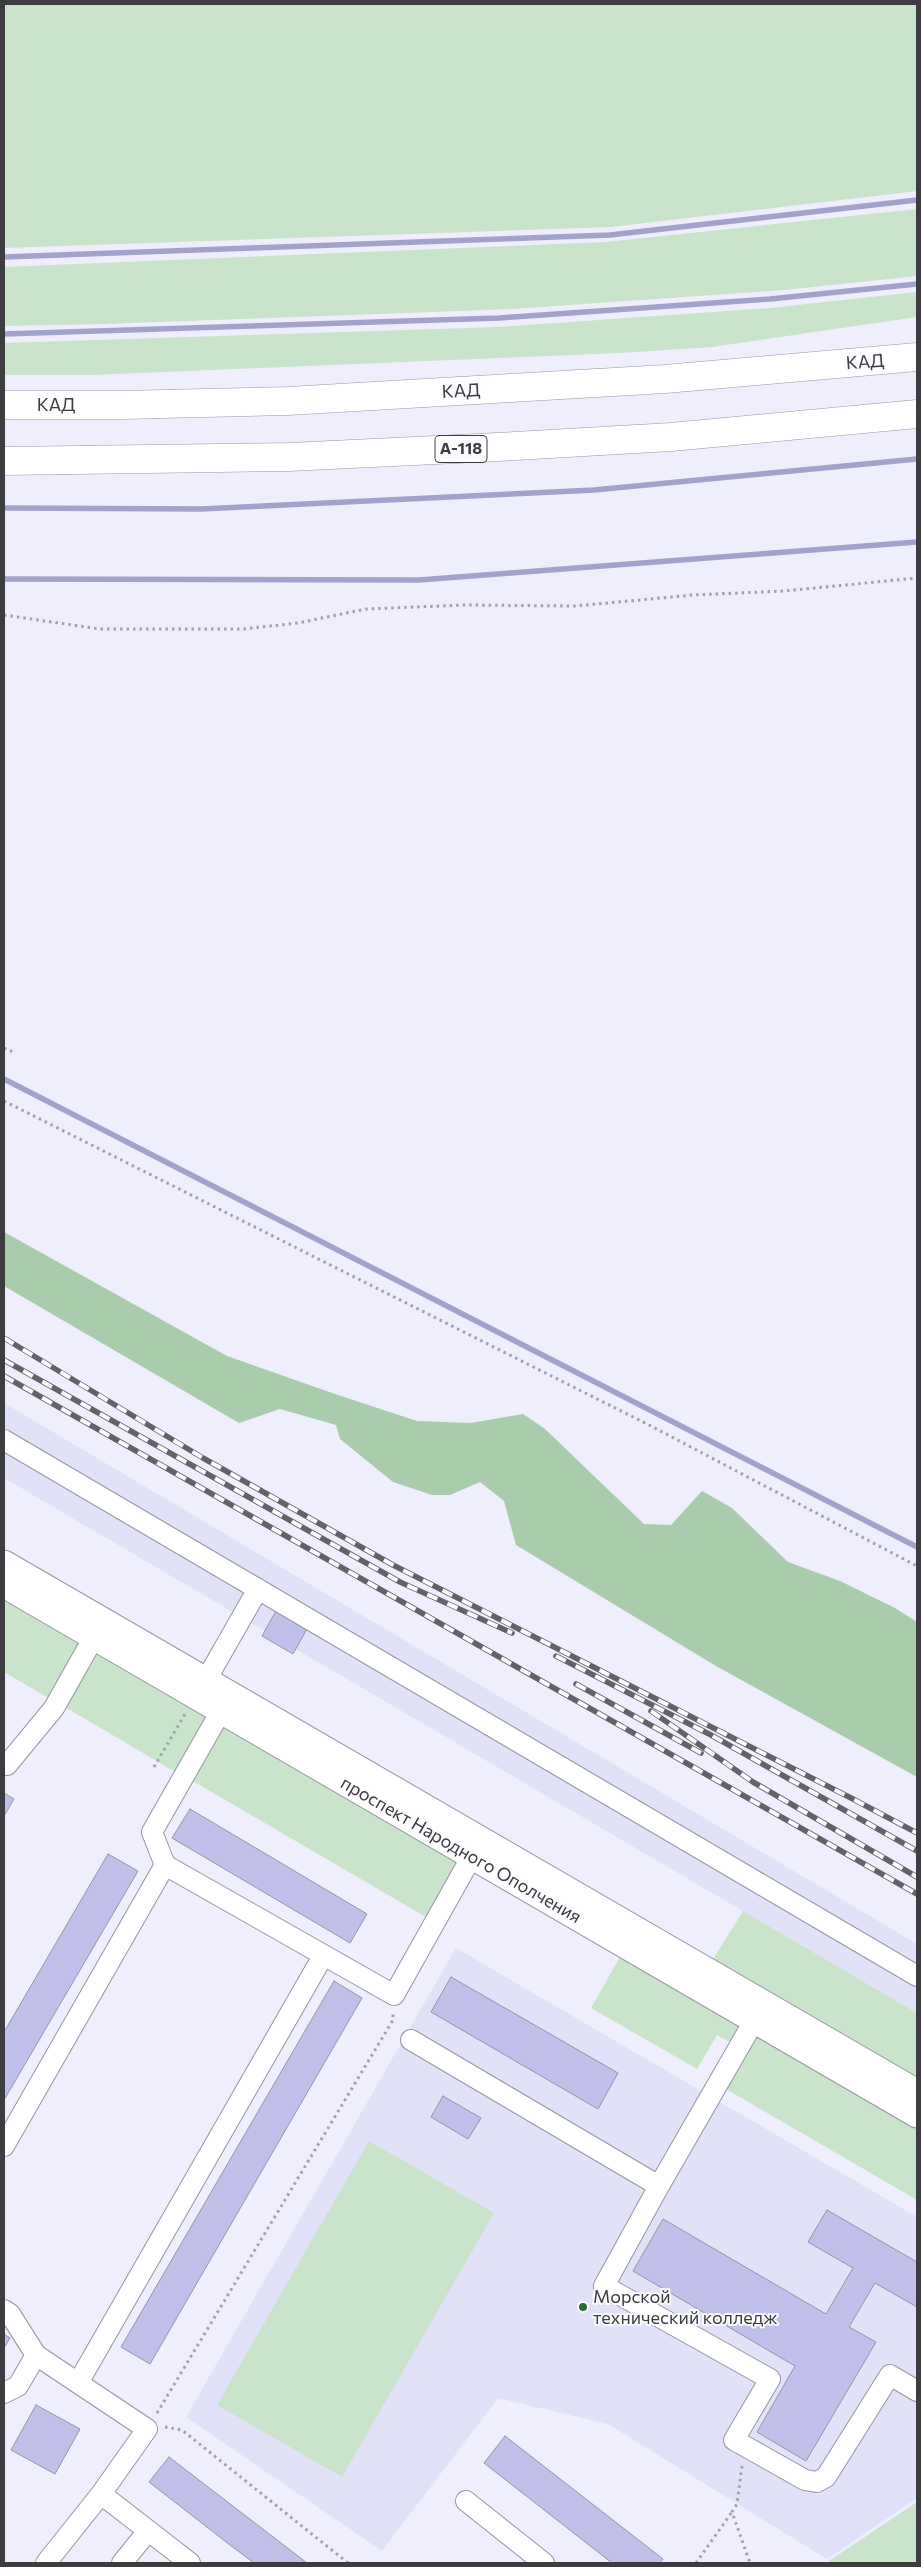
<!DOCTYPE html>
<html>
<head>
<meta charset="utf-8">
<style>
  body { margin:0 }
  #map { position:relative; width:921px; height:2567px; overflow:hidden; background:#eeeefc; font-family:Commissioner,sans-serif }
  canvas { display:block }
  .frame { position:absolute; inset:0; border:5px solid #3c3c41; pointer-events:none }
</style>
</head>
<body>
<div id="map">
<canvas width="921" height="2567"></canvas>
<div class="frame"></div>
</div>
<script>
const ctx = document.querySelector('canvas').getContext('2d');
ctx.lineJoin = 'round';
function fillPath(path, color) {
  ctx.fillStyle = color;
  ctx.fill(path, 'evenodd');
}
function toPath(rows) {
  const path = new Path2D();
  for (const r of rows) {
    path.moveTo(r[0], r[1]);
    for (let i = 2; i < r.length; i += 2) path.lineTo(r[i], r[i + 1]);
  }
  return path;
}
function stroke(path, color, width, dash) {
  ctx.strokeStyle = color;
  ctx.lineWidth = width;
  ctx.lineCap = dash ? 'butt' : 'round';
  ctx.setLineDash(dash || []);
  ctx.stroke(path);
}
function drawText(font, color, halo, rows, align = 'center') {
  ctx.font = font + ' Commissioner,sans-serif';
  ctx.lineWidth = 4;
  ctx.setLineDash([]);
  ctx.textBaseline = 'middle';
  ctx.strokeStyle = halo;
  ctx.fillStyle = color;
  for (const [text, x, y, turn = 0] of rows) {
    ctx.save();
    ctx.translate(x, y);
    ctx.rotate((+turn || 0) * Math.PI / 180);
    ctx.textAlign = isNaN(turn) ? turn : align;
    if (halo) ctx.strokeText(text, 0, 0);
    ctx.fillText(text, 0, 0);
    ctx.restore();
  }
}
fillPath(toPath([
  [4,1403,917,1944,917,2013,4,1478],
  [456,1948,917,2217,917,2498,827,2559,608,2424,498,2398,382,2551,186,2417]
]), '#e1e1f7');
fillPath(toPath([
  [4,4,917,4,917,191,611,227,4,248],
  [917,209,917,276,784,290,512,309,106,324,4,326,4,267,606,242],
  [917,292,917,317,712,347,620,353,92,375,4,375,4,343,499,327,770,308],
  [4,1598,84,1645,52,1700,4,1672],
  [95,1650,212,1718,179,1774,63,1706],
  [224,1725,463,1864,431,1920,191,1780],
  [743,1911,917,2013,917,2080,712,1961],
  [620,1957,743,2027,733,2044,717,2035,697,2069,591,2008],
  [757,2035,917,2127,917,2200,726,2089],
  [369,2141,494,2213,342,2477,217,2405],
  [917,2502,917,2563,826,2563]
]), '#c9e4cb');
fillPath(toPath([
  [4,1232,227,1356,335,1394,417,1421,471,1423,523,1414,545,1429,644,1524,671,1525,702,1491,732,1508,788,1562,840,1581,895,1608,917,1622,917,1777,716,1666,516,1545,504,1501,480,1482,450,1495,432,1495,393,1482,340,1439,336,1425,280,1409,239,1423,4,1286]
]), '#a8ccac');
stroke(toPath([
  [4,257,610,235,917,200],
  [4,334,499,318,770,299,917,284],
  [4,508,201,509,594,490,917,459],
  [4,579,419,580,917,542],
  [4,1079,917,1547]
]), '#a2a2cb', 5.5);
const building = toPath([
  [277,1609,308,1627,293,1654,262,1636,277,1609],
  [4,1793,14,1799,4,1816,4,1793],
  [190,1809,367,1914,350,1943,172,1838,190,1809],
  [108,1854,138,1871,4,2100,4,2032,108,1854],
  [451,1977,618,2073,598,2109,431,2012,451,1977],
  [334,1981,362,1998,150,2364,121,2347,334,1981],
  [443,2096,481,2118,468,2139,431,2117,443,2096],
  [827,2210,917,2262,917,2307,875,2283,849,2327,876,2342,806,2461,757,2432,795,2366,633,2271,663,2219,826,2314,853,2268,808,2242,827,2210],
  [4,2334,10,2338,4,2348,4,2334],
  [36,2405,80,2429,55,2474,11,2450,36,2405],
  [505,2436,663,2559,660,2563,612,2563,484,2463,505,2436],
  [169,2457,307,2563,254,2563,230,2545,149,2482,169,2457]
]);
fillPath(building, '#c0c0ea');
stroke(building, '#9595a3', 1);
const minor = toPath([
  [4,1440,917,1976],
  [206,1680,258,1589],
  [221,1711,152,1832,165,1865,394,1995,472,1856],
  [4,1765,7,1765,54,1708,94,1637],
  [411,2040,659,2186,754,2021],
  [4,2146,165,1865],
  [659,2186,604,2286,770,2379,734,2440,805,2480,817,2482,826,2477,890,2375,917,2391],
  [4,2310,10,2314,36,2355,78,2383,323,1956],
  [4,2393,18,2386,36,2355],
  [101,2494,190,2563],
  [466,2501,544,2563],
  [46,2563,101,2494,147,2429,78,2383],
  [122,2563,148,2531]
]);
const major = toPath([
  [4,1563,917,2092],
  [4,1585,917,2115]
]);
const highway = toPath([
  [4,405,122,405,288,401,665,379,917,357],
  [4,461,289,457,498,447,671,437,917,414]
]);
stroke(minor, '#9595a2', 22);
stroke(major, '#9595a2', 27);
stroke(highway, '#9595a2', 29);
stroke(toPath([
  [4,615,100,629,243,629,298,623,366,609,465,605,575,606,693,595,784,591,917,578],
  [4,1048,13,1052],
  [4,1101,649,1425,917,1566],
  [154,1767,185,1714],
  [157,2413,393,2020,393,2013],
  [165,2427,182,2430,348,2563],
  [742,2466,737,2504,732,2512,750,2563],
  [696,2563,732,2512]
]), '#a1a1ab', 3, [2.5, 4]);
stroke(minor, '#fff', 20);
stroke(major, '#fff', 25);
stroke(highway, '#fff', 28);
const rail = toPath([
  [4,1338,203,1458,393,1565,851,1798,917,1833],
  [4,1360,400,1582,512,1633],
  [4,1376,917,1894],
  [556,1656,711,1735,917,1851],
  [576,1684,701,1753],
  [651,1711,753,1782,917,1877]
]);
stroke(rail, '#626269', 5.5);
stroke(rail, '#fcfcff', 4, [11]);
for (const [x, y, r, color] of [
  [583,2307,5,"#276b36"]
]) {
  const dot = new Path2D();
  dot.arc(x, y, r, 0, 2 * Math.PI);
  ctx.fillStyle = color;
  ctx.fill(dot);
  stroke(dot, '#fcfcff', 2);
}
for (const [x, y, w] of [
  [461,449,52]
]) {
  const box = new Path2D();
  box.roundRect(x - w / 2, y - 13.5, w, 27, 4);
  ctx.fillStyle = '#fcfcff';
  ctx.fill(box);
  stroke(box, '#3c3c41', 1);
}
drawText('bold 16px', '#3c3c41', null, [
  ["А-118",461,449]
]);
drawText('18px', '#3c3c41', '#fcfcff', [
  ["КАД",865,362,-4],
  ["КАД",461,391,-3],
  ["КАД",56,405],
  ["проспект Народного Ополчения",461,1850,30]
]);
drawText('18px', '#3c3c41', '#fcfcff', [
  ["Морской",593,2297],
  ["технический колледж",593,2318]
], 'left');
</script>
</body>
</html>
